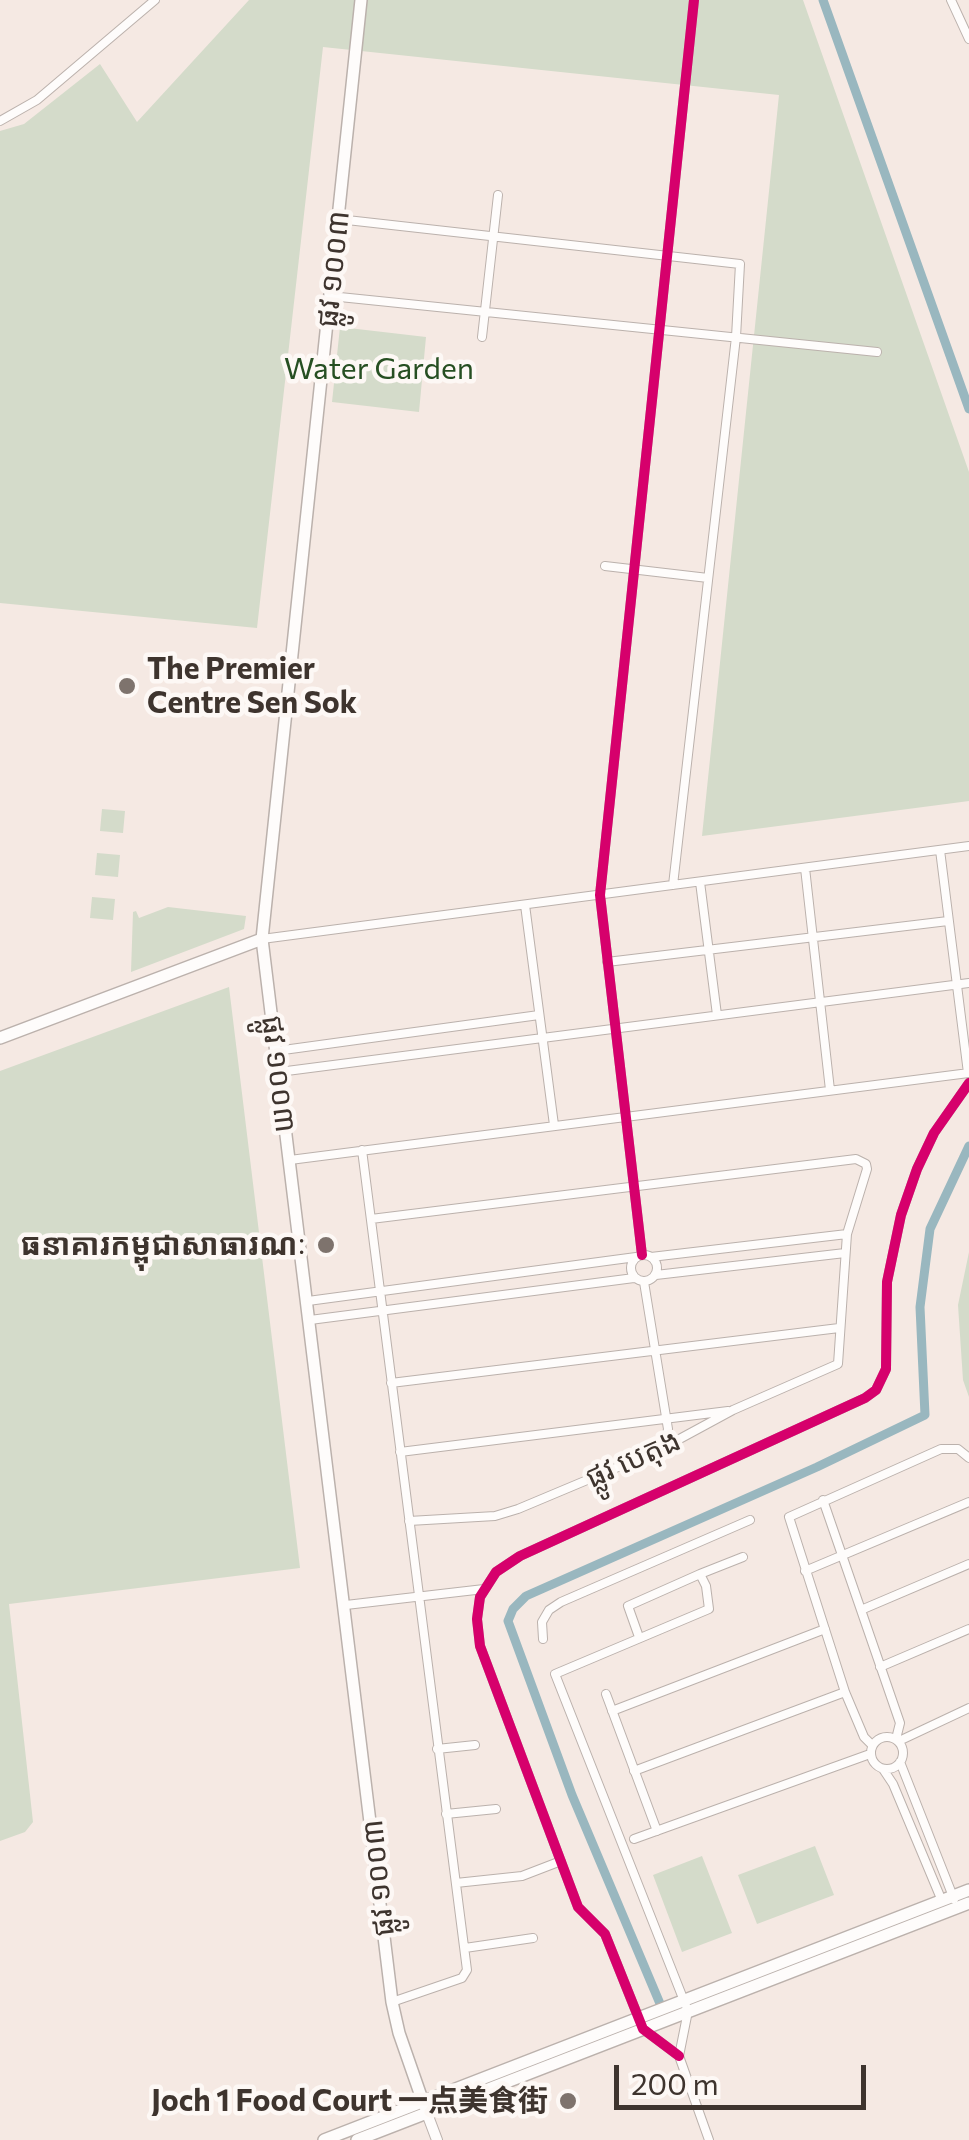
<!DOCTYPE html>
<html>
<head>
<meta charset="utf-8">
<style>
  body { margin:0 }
  #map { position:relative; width:969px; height:2140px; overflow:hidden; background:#f5e9e3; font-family:Commissioner,sans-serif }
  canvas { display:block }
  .scale { position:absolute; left:614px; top:2065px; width:252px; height:45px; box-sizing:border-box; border:5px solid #3e342e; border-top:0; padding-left:12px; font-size:30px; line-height:35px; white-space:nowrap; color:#3e342e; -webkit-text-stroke:8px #fdf8f5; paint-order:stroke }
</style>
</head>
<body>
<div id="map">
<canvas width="969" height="2140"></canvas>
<div class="scale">200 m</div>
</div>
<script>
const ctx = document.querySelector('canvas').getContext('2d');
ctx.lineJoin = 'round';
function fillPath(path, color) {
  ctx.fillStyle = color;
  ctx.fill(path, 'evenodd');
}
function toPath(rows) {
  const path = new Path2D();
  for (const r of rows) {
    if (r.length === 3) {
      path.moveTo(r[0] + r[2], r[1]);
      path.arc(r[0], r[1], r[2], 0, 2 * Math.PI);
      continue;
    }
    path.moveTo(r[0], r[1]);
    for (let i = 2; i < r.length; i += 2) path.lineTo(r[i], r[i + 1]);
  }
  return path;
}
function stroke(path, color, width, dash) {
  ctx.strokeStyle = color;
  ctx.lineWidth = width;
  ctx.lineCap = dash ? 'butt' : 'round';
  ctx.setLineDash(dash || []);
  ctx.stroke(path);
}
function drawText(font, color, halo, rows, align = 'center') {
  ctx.font = font + ' Commissioner,"Noto Sans SC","Noto Sans Khmer",sans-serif';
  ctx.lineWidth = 9;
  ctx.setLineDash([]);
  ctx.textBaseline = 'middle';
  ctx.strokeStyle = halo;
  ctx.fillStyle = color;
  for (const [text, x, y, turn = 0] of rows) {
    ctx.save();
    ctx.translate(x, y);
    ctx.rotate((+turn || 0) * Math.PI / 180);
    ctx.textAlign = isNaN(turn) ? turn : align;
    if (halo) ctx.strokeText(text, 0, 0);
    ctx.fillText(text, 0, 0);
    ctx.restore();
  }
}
fillPath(toPath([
  [249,0,803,0,969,472,969,801,702,836,779,95,323,47,257,628,0,603,0,131,24,124,100,64,137,122],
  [340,327,426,337,419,412,332,402],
  [102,809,125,811,123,833,100,831],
  [97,853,120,855,118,877,95,875],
  [92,897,115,899,113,920,90,918],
  [168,907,246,916,244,929,131,972,133,912,136,911,139,918],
  [229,987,300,1568,9,1604,33,1822,25,1832,0,1841,0,1071],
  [969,1252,969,1397,963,1380,958,1305],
  [815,1846,834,1895,757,1924,738,1875],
  [702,1856,732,1933,682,1952,653,1875]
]), '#d4dbca');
stroke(toPath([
  [823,0,969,409],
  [661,2006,572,1795,508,1621,513,1609,526,1596,817,1467,925,1415,920,1307,930,1229,969,1146]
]), '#99b7bf', 9);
const minor = toPath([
  [951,0,969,39],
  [0,121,37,100,155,0],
  [338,219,740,264,736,337,673,885],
  [330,296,877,352],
  [482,337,498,195],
  [605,566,708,578],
  [940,850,968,1073],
  [805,868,830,1090],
  [700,882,717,1015],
  [525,905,554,1125],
  [262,939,969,846],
  [607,962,948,921],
  [276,1051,539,1015],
  [279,1072,969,983],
  [362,1150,467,1970,462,1978,392,2002],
  [290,1160,969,1073],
  [371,1219,856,1159,866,1164,867,1169,847,1234,838,1364,733,1410,661,1449,518,1509,495,1516,409,1521],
  [644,1268,13],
  [642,1255,600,895,694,0],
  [651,1257,847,1234],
  [656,1275,845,1253],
  [644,1282,668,1429,665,1444],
  [308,1301,636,1257],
  [310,1320,634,1278],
  [391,1383,839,1328],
  [400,1452,728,1411],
  [823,1500,900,1723,896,1739],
  [805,1571,969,1502],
  [700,1574,743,1557],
  [346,1605,484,1589],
  [861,1610,969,1564],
  [639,1637,628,1606,700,1574,706,1586,709,1609,555,1674,688,2011,679,2056,709,2140],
  [543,1639,542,1622,549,1610,561,1602,750,1520],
  [880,1667,969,1629],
  [606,1694,657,1831],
  [612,1711,825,1629],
  [887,1753,16],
  [899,1741,969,1708],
  [872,1745,864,1737,845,1692,789,1517,941,1449,958,1449,969,1458],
  [437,1749,475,1745],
  [900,1762,954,1899],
  [883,1769,893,1784,942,1901],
  [634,1771,845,1692],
  [446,1814,496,1809],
  [634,1839,870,1754],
  [456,1883,522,1876,561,1861],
  [465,1948,533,1938],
  [679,2056,643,2029,605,1934,578,1907,480,1646,477,1619,480,1597,496,1572,520,1556,865,1398,876,1390,886,1369,887,1282,901,1215,917,1169,934,1133,969,1083]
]);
const tertiary = toPath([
  [425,2108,437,2140]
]);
const secondary = toPath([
  [361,0,262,939,392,2002,399,2033,423,2102],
  [0,1038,262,939],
  [324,2140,969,1890],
  [357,2140,969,1903]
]);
stroke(minor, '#bbb1ac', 10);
stroke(tertiary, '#bbb1ac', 12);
stroke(secondary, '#bbb1ac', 14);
stroke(minor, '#fefcfb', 8);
stroke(tertiary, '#fefcfb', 10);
stroke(secondary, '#fefcfb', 11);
stroke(toPath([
  [642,1255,600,895,694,0],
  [679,2056,643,2029,605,1934,578,1907,480,1646,477,1619,480,1597,496,1572,520,1556,865,1398,876,1390,886,1369,887,1282,901,1215,917,1169,934,1133,969,1083]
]), '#d6006c', 10);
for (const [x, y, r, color] of [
  [127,686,10,"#7e736d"],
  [326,1245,10,"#7e736d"],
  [568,2101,10,"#7e736d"]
]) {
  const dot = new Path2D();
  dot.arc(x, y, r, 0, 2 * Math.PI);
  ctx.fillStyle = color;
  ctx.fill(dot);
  stroke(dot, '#fdf8f5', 4);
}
drawText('30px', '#3e342e', '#fdf8f5', [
  ["ផ្លូវ ១០០៣",333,269,-84],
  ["ផ្លូវ ១០០៣",279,1074,83],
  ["ផ្លូវ បេតុង",633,1459,-24],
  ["ផ្លូវ ១០០៣",378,1878,-96]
]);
drawText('30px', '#264f22', '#fdf8f5', [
  ["Water Garden",379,369]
]);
drawText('bold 30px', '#3e342e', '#fdf8f5', [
  ["The Premier",147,669,"left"],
  ["Centre Sen Sok",147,703,"left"],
  ["ធនាគារកម្ពុជាសាធារណៈ",306,1245],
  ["Joch 1 Food Court 一点美食街",548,2101]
], 'right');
</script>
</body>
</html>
